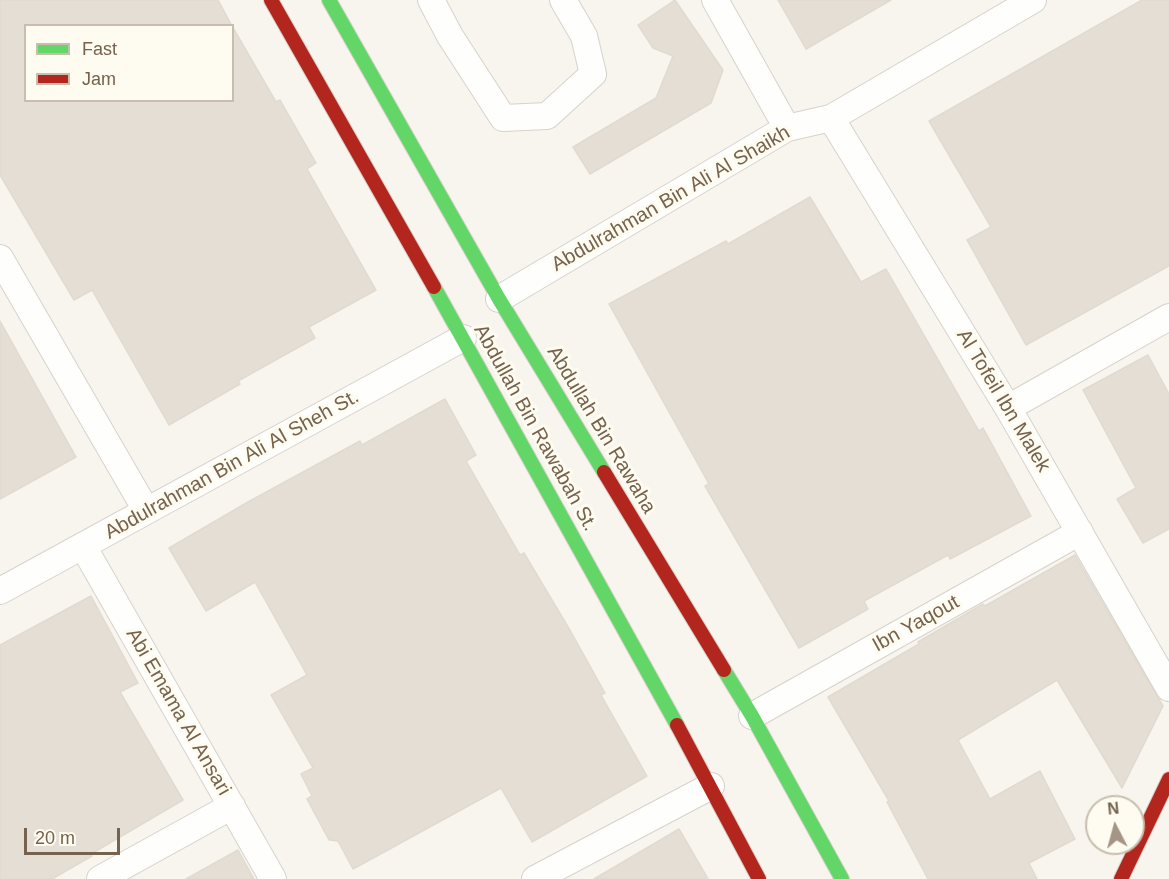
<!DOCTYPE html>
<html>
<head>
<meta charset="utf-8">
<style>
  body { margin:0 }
  #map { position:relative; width:1169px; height:879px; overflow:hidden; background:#f8f5ee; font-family:Helvetica,sans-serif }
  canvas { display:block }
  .legend { position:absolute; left:24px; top:24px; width:210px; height:78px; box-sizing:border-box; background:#fefbf0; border:2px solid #c8beaf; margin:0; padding:8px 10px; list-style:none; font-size:18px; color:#76624d }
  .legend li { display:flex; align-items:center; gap:12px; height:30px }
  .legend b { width:30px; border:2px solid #c8beaf }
  .north { position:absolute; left:1085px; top:795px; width:60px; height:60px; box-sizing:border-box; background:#fefbf0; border:2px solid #c8beaf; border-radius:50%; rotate:354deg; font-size:16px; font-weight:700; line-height:24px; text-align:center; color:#76624d }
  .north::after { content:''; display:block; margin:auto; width:21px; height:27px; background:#a49585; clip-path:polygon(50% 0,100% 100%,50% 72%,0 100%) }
  .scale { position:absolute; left:24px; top:828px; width:96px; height:27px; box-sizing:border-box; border:3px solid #76624d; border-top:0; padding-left:8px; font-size:18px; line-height:21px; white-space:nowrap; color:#76624d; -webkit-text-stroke:4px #fefbf0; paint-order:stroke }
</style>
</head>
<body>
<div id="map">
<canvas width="1169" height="879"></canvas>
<ul class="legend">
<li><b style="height:8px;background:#63d668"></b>Fast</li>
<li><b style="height:8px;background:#b3261e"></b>Jam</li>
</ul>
<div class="north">N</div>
<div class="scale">20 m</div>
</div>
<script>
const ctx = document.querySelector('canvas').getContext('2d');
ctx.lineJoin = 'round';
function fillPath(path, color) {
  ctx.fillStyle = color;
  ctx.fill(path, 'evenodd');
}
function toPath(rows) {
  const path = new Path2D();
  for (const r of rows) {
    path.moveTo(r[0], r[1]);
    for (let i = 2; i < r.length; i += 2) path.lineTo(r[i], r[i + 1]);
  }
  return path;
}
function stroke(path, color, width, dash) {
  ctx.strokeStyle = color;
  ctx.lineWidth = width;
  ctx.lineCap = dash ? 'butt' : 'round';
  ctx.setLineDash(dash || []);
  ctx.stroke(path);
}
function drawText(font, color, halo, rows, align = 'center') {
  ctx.font = font + ' Helvetica,sans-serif';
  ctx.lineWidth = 6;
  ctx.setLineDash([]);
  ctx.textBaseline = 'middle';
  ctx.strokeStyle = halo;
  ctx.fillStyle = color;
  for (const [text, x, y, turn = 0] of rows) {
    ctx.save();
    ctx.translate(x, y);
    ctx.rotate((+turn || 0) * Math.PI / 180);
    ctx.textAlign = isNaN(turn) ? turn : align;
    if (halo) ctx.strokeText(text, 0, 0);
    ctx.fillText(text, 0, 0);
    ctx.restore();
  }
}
const building = toPath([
  [0,0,218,0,232,26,26,26,26,100,232,100,232,26,276,102,280,100,316,163,307,169,376,290,309,327,315,338,238,381,240,384,169,425,92,290,74,300,0,175,0,0],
  [675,0,723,70,711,103,590,174,573,147,656,98,673,56,653,48,638,25,675,0],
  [778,0,891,0,806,49,778,0],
  [1142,0,1169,0,1169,266,1026,345,967,240,991,227,929,121,1142,0],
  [810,197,861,282,886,269,979,431,983,428,1031,516,950,559,948,555,864,601,868,609,799,648,705,486,709,484,609,304,726,241,728,244,810,197],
  [0,321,76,457,0,499,0,321],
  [1148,355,1169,394,1169,529,1143,543,1117,499,1136,488,1083,390,1148,355],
  [445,399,476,455,466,461,520,555,524,553,571,632,605,693,601,695,647,776,532,842,501,788,353,869,338,841,329,840,307,799,312,796,301,774,313,768,271,695,307,675,255,582,206,611,169,548,248,502,360,441,362,445,445,399],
  [1075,555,1163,706,1122,788,1057,680,958,740,990,799,1040,771,1075,839,1029,863,1037,879,928,879,887,802,889,801,828,697,919,644,918,642,983,604,985,606,1075,555],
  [91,596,138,683,120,692,183,800,91,854,92,856,52,879,0,879,0,645,91,596],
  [679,829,708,879,594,879,679,829],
  [238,850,254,879,186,879,238,850]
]);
fillPath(building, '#e5ded5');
stroke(building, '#e1dad0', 1.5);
const street = toPath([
  [431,0,450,36,503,118,547,116,593,74,584,36,563,0],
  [715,0,787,128],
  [831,118,1008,408,1169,688],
  [0,258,146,510],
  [499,299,787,128,831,118,1033,0],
  [1008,408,1169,317],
  [83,546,273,879],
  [0,591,463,338],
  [752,716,1080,532],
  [100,879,232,806],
  [535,879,711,786]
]);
const fast = toPath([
  [329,0,499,299,604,472],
  [434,287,677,725],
  [724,670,752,716,842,879]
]);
const jam = toPath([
  [271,0,434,287],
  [604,472,724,670],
  [677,725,759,879],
  [1121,879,1169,779]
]);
stroke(street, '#d7d2cc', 28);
stroke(fast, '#d6d1c9', 16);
stroke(jam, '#d6d1c9', 16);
stroke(street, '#fefefc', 26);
stroke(fast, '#63d668', 14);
stroke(jam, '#b3261e', 14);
drawText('20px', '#76624d', '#fefbf0', [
  ["Abdulrahman Bin Ali Al Shaikh",671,199,-30],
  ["Al Tofeil Ibn Malek",1003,401,59],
  ["Abdullah Bin Rawabah St.",535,428,61],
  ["Abdullah Bin Rawaha",601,430,59],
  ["Abdulrahman Bin Ali Al Sheh St.",232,465,-29],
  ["Ibn Yaqout",916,624,-29],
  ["Abi Emama Al Ansari",178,712,60]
]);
</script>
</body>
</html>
